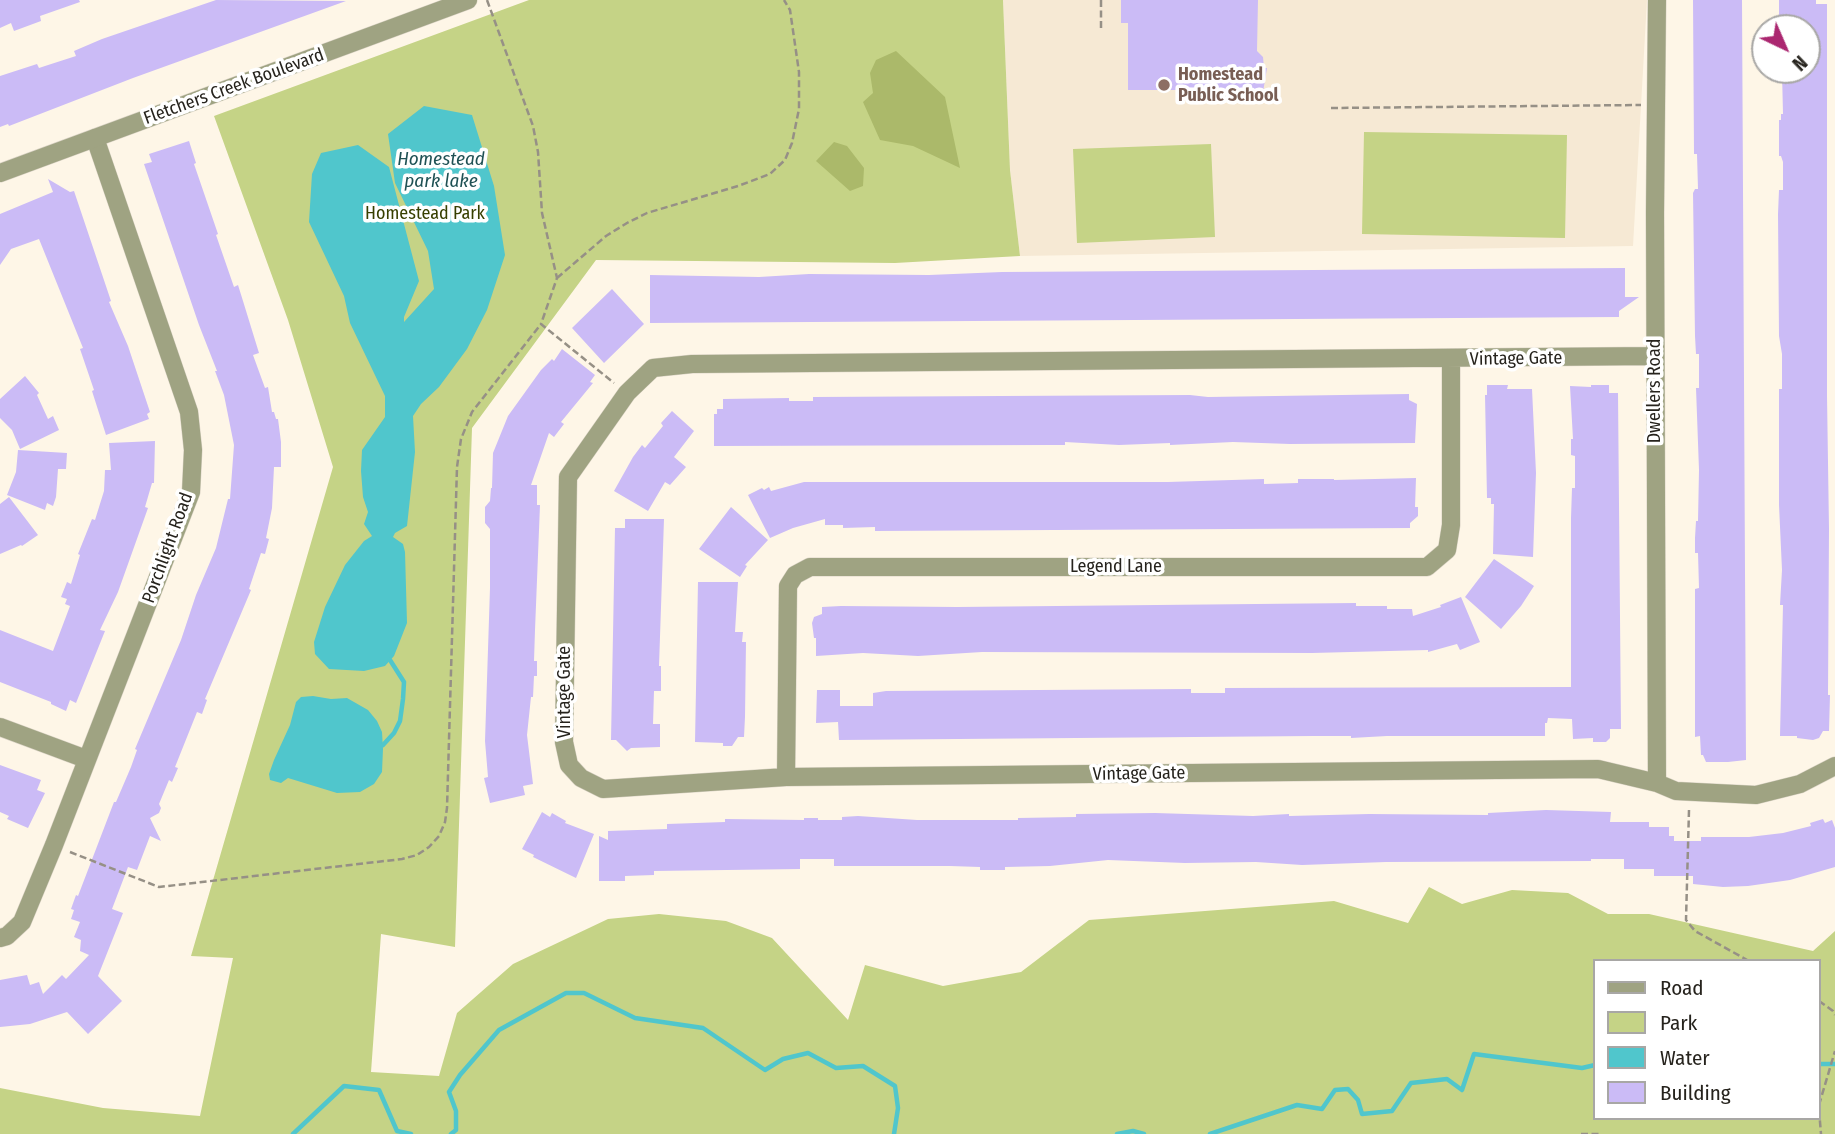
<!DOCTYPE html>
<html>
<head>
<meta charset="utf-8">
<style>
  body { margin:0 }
  #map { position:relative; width:1835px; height:1134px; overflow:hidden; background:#fef6e7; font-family:"Fira Sans Condensed",sans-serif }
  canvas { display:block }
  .legend { position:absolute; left:1593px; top:959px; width:228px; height:161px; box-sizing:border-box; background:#fff; border:2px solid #a8a7a5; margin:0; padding:9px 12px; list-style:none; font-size:21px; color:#26231d }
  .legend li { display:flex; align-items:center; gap:14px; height:35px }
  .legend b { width:35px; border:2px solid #a8a7a5 }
  .north { position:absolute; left:1751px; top:14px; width:70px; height:70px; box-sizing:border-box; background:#fff; border:2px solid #a8a7a5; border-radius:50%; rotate:136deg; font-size:19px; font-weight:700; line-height:28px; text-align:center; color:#26231d }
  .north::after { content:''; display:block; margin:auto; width:24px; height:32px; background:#ab2770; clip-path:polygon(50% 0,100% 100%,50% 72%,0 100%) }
</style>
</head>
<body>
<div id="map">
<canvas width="1835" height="1134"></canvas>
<ul class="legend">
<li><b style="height:9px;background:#9fa382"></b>Road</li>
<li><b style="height:19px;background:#c5d386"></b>Park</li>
<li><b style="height:19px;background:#50c6cc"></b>Water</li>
<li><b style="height:19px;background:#cbbbf6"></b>Building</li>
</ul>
<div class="north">N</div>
</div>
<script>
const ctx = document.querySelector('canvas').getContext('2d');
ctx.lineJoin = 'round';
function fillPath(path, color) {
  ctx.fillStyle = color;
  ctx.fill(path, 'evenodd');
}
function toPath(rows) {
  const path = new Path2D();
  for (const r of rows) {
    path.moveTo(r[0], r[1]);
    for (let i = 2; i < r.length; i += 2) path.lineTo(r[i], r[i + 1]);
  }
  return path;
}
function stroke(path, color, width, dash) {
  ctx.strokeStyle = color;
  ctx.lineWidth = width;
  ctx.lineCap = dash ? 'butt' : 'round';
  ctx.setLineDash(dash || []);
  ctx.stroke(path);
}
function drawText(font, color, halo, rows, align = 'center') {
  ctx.font = font + ' "Fira Sans Condensed",sans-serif';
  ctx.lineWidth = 7;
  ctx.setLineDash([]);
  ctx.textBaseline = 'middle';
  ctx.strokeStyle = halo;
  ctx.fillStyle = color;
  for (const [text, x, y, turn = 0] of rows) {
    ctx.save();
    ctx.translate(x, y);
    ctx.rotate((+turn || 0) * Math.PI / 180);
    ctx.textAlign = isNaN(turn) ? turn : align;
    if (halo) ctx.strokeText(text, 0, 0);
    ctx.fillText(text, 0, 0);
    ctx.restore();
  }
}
fillPath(toPath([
  [1003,0,1647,0,1633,246,1020,256,1010,170]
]), '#f6e9d4');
fillPath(toPath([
  [529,0,1003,0,1010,170,1020,256,895,263,596,260,472,428,455,947,381,934,371,1072,439,1076,457,1013,513,964,608,919,659,914,726,921,772,938,848,1020,865,965,943,986,1021,972,1089,920,1334,901,1408,923,1429,887,1462,904,1512,890,1568,893,1608,914,1649,914,1813,951,1835,931,1835,1134,0,1134,0,1088,103,1108,200,1116,233,958,191,956,333,467,288,320,214,116],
  [1595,961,1819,961,1819,1118,1595,1118],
  [1364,132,1567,135,1565,238,1362,234],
  [1211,144,1215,237,1077,243,1073,149]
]), '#c5d386');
fillPath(toPath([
  [896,51,945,97,960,168,913,146,880,140,863,102,873,93,870,73,876,60],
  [834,142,847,146,864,168,863,186,850,191,816,161]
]), '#abb96a');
fillPath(toPath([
  [424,106,472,115,494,186,505,255,487,310,467,349,439,387,421,404,413,416,415,452,407,526,395,533,393,537,403,544,405,552,407,623,394,656,385,666,364,671,329,669,315,654,314,642,325,607,345,565,364,541,372,536,364,524,368,512,363,497,361,471,362,450,385,417,385,396,350,323,344,296,309,222,312,174,321,153,358,145,389,167,419,281,404,317,404,322,434,289,428,251,395,183,388,134],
  [313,696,331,699,347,698,368,710,377,721,382,732,383,749,382,772,374,784,360,792,337,793,288,778,281,783,270,780,269,774,274,760,290,725,296,702,301,697]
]), '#50c6cc');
stroke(toPath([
  [383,745,394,733,400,721,403,699,404,682,390,660],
  [1819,1064,1835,1064],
  [293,1134,344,1086,379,1090,397,1131,411,1134],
  [451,1134,456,1130,456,1111,449,1092,460,1075,499,1030,566,993,584,993,635,1018,703,1028,765,1070,783,1059,808,1053,836,1068,863,1066,895,1086,898,1108,894,1134],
  [1117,1134,1133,1131,1144,1134],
  [1210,1134,1297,1105,1322,1109,1335,1090,1348,1089,1358,1100,1362,1114,1392,1111,1411,1083,1447,1079,1462,1090,1474,1054,1582,1068,1595,1065]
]), '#50c6cc', 4.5);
fillPath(toPath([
  [0,0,79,0,80,2,40,16,41,21,14,31,11,23,0,28],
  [216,0,346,1,133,78,9,126,8,124,0,127,0,76,37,64,39,68,45,66,76,56,74,51,102,39],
  [1121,0,1258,0,1257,51,1263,57,1264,68,1267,68,1263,92,1258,94,1257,100,1231,100,1231,90,1128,90,1128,23,1121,23],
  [1693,0,1742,0,1746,760,1728,762,1706,762,1703,755,1701,755,1700,736,1695,737,1695,589,1699,588,1698,553,1695,553,1695,538,1696,521,1698,521,1699,470,1696,388,1699,388,1699,354,1696,354,1695,336,1693,193,1695,189,1698,189,1697,154,1694,154],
  [1779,0,1816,0,1816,4,1827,4,1827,396,1829,529,1828,695,1830,695,1829,731,1823,731,1819,738,1813,740,1797,738,1797,736,1780,736,1783,605,1780,605,1782,570,1779,505,1779,389,1782,389,1782,354,1779,336,1778,214,1779,190,1783,190,1783,162,1781,156,1779,156,1779,120,1781,120,1781,114,1783,114,1782,72,1807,70,1807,28,1786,28,1786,20,1780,20,1779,15],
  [189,141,196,163,194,164,218,234,216,235,234,287,238,285,243,301,259,353,253,355,265,388,268,387,272,412,274,412,276,419,278,419,281,442,281,467,274,467,272,508,266,538,269,539,265,554,261,553,249,589,251,590,205,699,207,700,202,714,197,712,175,767,178,768,172,782,169,780,159,804,161,808,159,813,150,818,161,841,150,836,137,870,128,867,112,909,123,913,98,976,122,1001,88,1034,67,1012,30,1024,0,1027,0,980,27,975,30,985,39,982,43,994,62,975,66,979,89,955,80,951,81,940,74,937,80,922,71,919,74,910,71,909,76,895,78,896,114,802,116,802,131,767,137,750,135,749,181,640,196,595,216,548,228,499,230,499,234,445,224,395,215,371,217,371,199,325,144,164,152,162,149,154],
  [48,179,70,192,74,191,111,301,109,302,128,346,150,412,147,414,149,419,106,435,92,391,94,390,80,349,83,348,39,239,11,249,0,265,0,214,53,192],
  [1625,268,1625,297,1639,297,1619,311,1619,317,650,323,650,275,759,277,809,274,929,275,1002,272],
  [612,289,644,324,604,363,572,328],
  [562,349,595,375,590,382,593,383,561,422,564,424,554,437,549,433,531,485,537,485,537,505,540,505,535,630,534,661,537,661,537,676,534,676,533,697,531,697,527,735,533,784,523,786,525,795,490,803,484,778,488,777,485,741,490,588,490,529,485,523,485,507,490,501,491,488,492,488,493,453,508,416,541,370,552,359,554,361],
  [25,376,39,393,37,395,48,419,53,416,59,430,20,449,12,430,0,418,0,399],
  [1487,385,1508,385,1507,389,1532,389,1536,473,1533,557,1493,554,1494,504,1491,504,1491,498,1487,498,1485,395,1487,395],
  [1591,385,1609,385,1609,393,1618,393,1621,729,1610,729,1610,738,1606,742,1593,742,1593,738,1573,739,1572,719,1548,718,1547,723,1545,723,1545,736,1387,736,1351,738,1351,736,1313,736,839,740,838,722,816,723,817,690,840,690,840,706,873,706,873,693,886,691,1191,689,1191,693,1225,693,1225,688,1571,687,1571,518,1572,488,1575,488,1575,456,1571,455,1571,439,1573,439,1570,386,1591,387],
  [1409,394,1409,400,1417,404,1415,443,1290,444,1233,442,1170,445,1170,443,1119,445,1065,442,1065,445,1050,445,714,446,714,414,717,414,717,409,723,409,723,399,789,398,789,401,813,401,813,397,1190,395,1208,397],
  [672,411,694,431,674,457,686,467,670,485,665,482,648,511,614,491,633,457,642,445,645,448,663,426,661,423],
  [155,441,154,483,152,483,145,507,148,508,118,592,100,630,105,631,76,703,70,700,66,711,51,704,51,702,0,682,0,630,53,651,70,606,65,604,67,599,61,597,67,582,71,584,80,555,78,554,92,519,95,520,104,491,105,470,111,470,109,443],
  [18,450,67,453,66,469,58,469,56,497,53,506,47,503,45,510,7,495,16,472],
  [1416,478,1415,507,1418,507,1418,516,1410,523,1410,528,875,531,875,527,843,528,843,525,825,525,825,519,793,528,770,538,748,495,762,488,764,490,769,487,771,491,804,482,1168,482,1264,479,1264,484,1298,483,1298,479,1334,479,1334,480],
  [9,497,38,535,22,546,21,545,0,554,0,504],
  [731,507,768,540,745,565,747,566,740,577,699,549],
  [625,519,664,519,659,666,661,666,661,691,654,691,653,724,660,724,660,747,631,748,627,751,616,740,611,740,615,528,625,528],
  [1494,559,1534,586,1521,606,1501,629,1465,597],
  [698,582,738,582,735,632,743,632,742,642,746,642,745,717,744,737,738,737,732,746,723,746,723,743,695,742],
  [1461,597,1480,642,1460,650,1457,644,1428,652,1428,650,1312,653,982,652,918,656,863,653,816,656,816,638,814,638,812,623,814,617,822,614,822,607,841,606,957,607,1356,603,1356,606,1387,606,1387,609,1412,609,1413,616,1441,607,1440,605],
  [0,765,41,780,37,790,45,793,28,828,7,819,9,816,0,812],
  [1546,810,1611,812,1610,822,1649,822,1649,827,1669,827,1669,836,1674,836,1674,841,1701,841,1701,837,1749,837,1783,833,1811,826,1810,823,1823,819,1825,823,1832,820,1835,828,1835,867,1790,880,1748,886,1723,887,1693,884,1693,876,1654,876,1654,869,1624,869,1624,859,1591,859,1591,861,1386,862,1302,865,1256,862,1185,863,1108,860,1050,866,1005,867,1005,870,980,870,980,867,950,866,834,866,834,859,800,859,800,869,654,871,654,875,625,876,625,881,599,881,599,836,608,840,608,831,667,829,667,824,725,822,725,819,804,820,804,818,818,818,818,820,842,820,842,817,858,816,917,820,1018,820,1018,818,1076,817,1076,814,1155,813,1253,816,1289,814,1289,816,1369,814,1488,815,1488,813],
  [542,812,550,817,552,813,566,821,565,823,594,834,576,878,533,857,534,855,522,849]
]), '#cbbbf6');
const minor = toPath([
  [1657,0,1655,213,1657,783],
  [1655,356,692,364,653,368,627,393,568,477,564,742,569,765,581,778,603,789,786,777,1598,769,1657,783,1676,791,1756,795,1800,784,1835,766],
  [0,727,86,759],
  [786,777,788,586,795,575,810,567,1427,567,1447,550,1451,525,1451,360],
  [0,938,7,936,22,922,54,845,191,492,193,450,189,412,95,138]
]);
const tertiary = toPath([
  [0,173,468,0]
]);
stroke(minor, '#dbd4c7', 19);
stroke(tertiary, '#dbd4c7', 19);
stroke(toPath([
  [487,0,533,126,538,152,542,213,557,278,541,324,614,383],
  [1101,0,1101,31],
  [1331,108,1641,105],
  [557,278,606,236,627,223,647,213,738,186,770,174,785,160,792,143,799,109,799,72,790,10,784,0],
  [1689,810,1686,920,1695,931,1749,961],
  [70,852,159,887,402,859,417,855,429,847,439,836,445,822,447,808,457,467,461,439,472,412,541,324],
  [1819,1001,1833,1011,1835,1015],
  [1819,1105,1835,1051],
  [1819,1110,1821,1134],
  [1581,1134,1600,1134]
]), '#969086', 2.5, [7, 3.5]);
stroke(minor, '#9fa382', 18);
stroke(tertiary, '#9fa382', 18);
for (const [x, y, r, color] of [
  [1164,85,7,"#8d6e63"]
]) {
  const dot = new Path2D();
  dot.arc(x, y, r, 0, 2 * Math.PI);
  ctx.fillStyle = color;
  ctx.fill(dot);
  stroke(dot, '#fff', 2.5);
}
drawText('bold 18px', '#785e54', '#fff', [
  ["Homestead",1178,75],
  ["Public School",1178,96]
], 'left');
drawText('18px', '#26231d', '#fff', [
  ["Fletchers Creek Boulevard",234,87,-20],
  ["Vintage Gate",1516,359,-1],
  ["Dwellers Road",1655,391,-90],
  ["Porchlight Road",168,548,-70],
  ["Legend Lane",1116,567],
  ["Vintage Gate",565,692,-90],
  ["Vintage Gate",1139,774,-1]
]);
drawText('18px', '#373f00', '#fff', [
  ["Homestead Park",425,214]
]);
drawText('italic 19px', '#1f5154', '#fff', [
  ["Homestead",441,160],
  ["park lake",441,182]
]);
</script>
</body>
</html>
